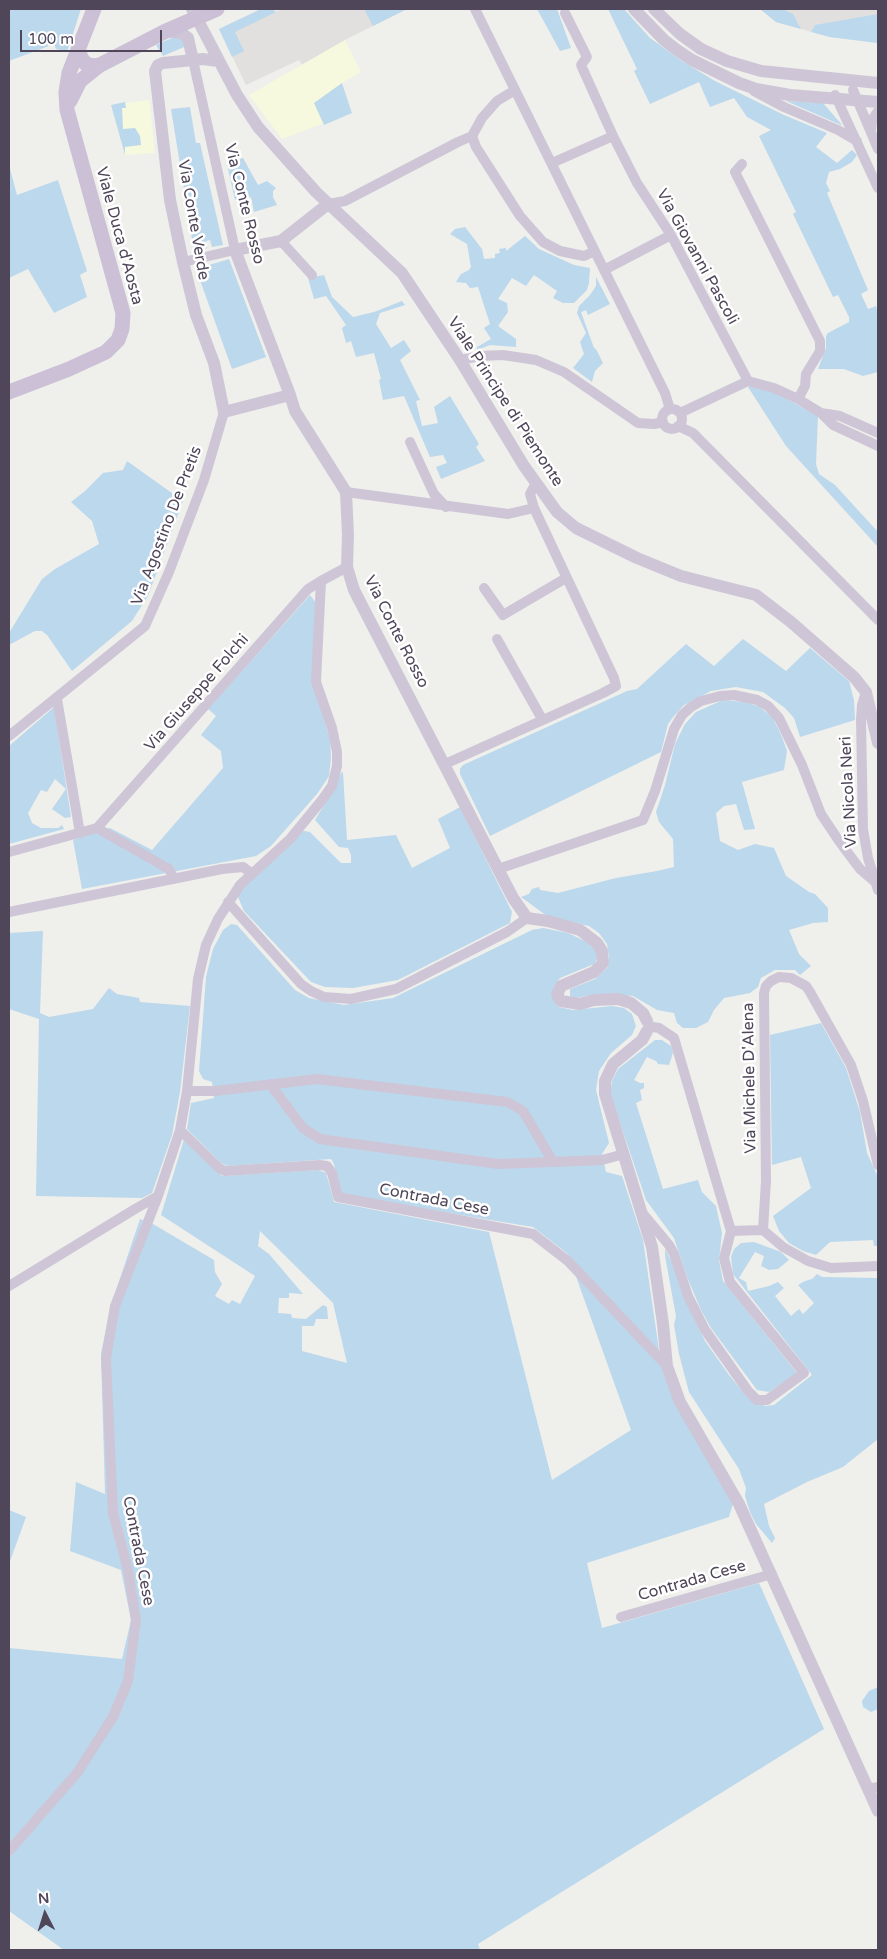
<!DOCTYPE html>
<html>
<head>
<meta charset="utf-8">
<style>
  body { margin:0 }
  #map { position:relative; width:887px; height:1959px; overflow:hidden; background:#efefec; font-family:"Varela Round",sans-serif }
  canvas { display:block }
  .frame { position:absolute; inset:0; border:10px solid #4f4659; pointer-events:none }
  .north { position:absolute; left:20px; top:1889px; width:50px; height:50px; -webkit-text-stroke:4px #fff; paint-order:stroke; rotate:355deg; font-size:14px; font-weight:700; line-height:20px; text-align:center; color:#4f4659 }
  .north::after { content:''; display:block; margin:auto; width:18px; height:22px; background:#4f4659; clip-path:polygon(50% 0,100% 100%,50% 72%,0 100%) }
  .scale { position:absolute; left:20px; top:30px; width:142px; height:22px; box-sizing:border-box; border:2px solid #4f4659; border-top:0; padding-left:6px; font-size:15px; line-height:18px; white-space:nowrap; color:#4f4659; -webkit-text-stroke:4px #fff; paint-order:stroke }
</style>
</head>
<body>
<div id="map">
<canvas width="887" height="1959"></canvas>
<div class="frame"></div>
<div class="north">N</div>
<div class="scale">100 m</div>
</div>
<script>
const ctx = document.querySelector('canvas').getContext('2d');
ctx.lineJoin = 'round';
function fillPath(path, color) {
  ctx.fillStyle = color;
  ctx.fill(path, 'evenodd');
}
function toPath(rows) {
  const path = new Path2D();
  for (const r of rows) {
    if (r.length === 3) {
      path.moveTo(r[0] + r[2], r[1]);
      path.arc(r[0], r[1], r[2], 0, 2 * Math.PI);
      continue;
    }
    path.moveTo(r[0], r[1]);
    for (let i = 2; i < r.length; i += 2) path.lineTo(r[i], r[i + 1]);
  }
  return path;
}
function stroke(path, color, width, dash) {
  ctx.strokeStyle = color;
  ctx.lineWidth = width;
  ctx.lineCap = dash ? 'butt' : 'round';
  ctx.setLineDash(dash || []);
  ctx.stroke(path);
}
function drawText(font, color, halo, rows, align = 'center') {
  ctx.font = font + ' "Varela Round",sans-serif';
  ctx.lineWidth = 5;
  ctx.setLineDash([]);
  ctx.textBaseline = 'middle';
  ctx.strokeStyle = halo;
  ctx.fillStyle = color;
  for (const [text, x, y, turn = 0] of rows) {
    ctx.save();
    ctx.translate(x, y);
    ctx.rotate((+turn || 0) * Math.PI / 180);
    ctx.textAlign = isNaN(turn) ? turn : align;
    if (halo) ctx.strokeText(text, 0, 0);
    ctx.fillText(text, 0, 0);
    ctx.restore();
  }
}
fillPath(toPath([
  [261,9,272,9,276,12,281,9,407,9,345,40,302,65,299,60,246,85,219,29],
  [760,9,878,9,878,43,830,37,776,22]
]), '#e1e0de');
fillPath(toPath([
  [345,40,361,72,342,83,352,113,282,139,249,95],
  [149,100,155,153,125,155,111,105]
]), '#f6f9dd');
fillPath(toPath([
  [9,9,81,9,67,52,56,49,54,44,9,61],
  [261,9,272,9,276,12,235,32,244,51,232,57,219,29],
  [364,9,407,9,373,26],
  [537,9,557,9,571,48,560,51],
  [608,9,624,9,650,38,682,61,715,81,784,115,827,133,816,147,837,163,852,150,857,155,852,162,840,169,829,172,826,183,830,191,827,193,868,290,861,294,868,309,876,306,878,313,878,372,863,376,844,369,818,369,826,348,826,336,828,333,849,322,849,317,838,295,833,297,793,214,796,212,759,136,771,130,747,117,734,98,710,107,699,82,650,104,634,71,637,69],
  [760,9,783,9,793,14,801,29,776,22],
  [878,14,878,43,830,37,811,32,815,25],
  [174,37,179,37,184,42,184,47,163,56,156,45],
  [342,83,352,113,324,125,314,103],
  [786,101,823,103,842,125,841,125],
  [125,102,126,108,122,108,123,129,135,128,140,136,141,145,125,147,125,155,111,105],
  [190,107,196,143,200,143,223,245,212,247,210,240,206,241,207,248,194,251,171,109],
  [243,158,258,185,267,181,276,188,273,191,273,197,277,205,254,212,251,197,235,200,227,164],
  [9,165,17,195,58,180,87,271,80,275,87,297,54,313,28,269,9,278],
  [465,227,482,249,484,259,495,258,495,254,500,253,499,249,506,248,506,251,525,236,539,249,574,265,590,268,589,283,587,290,574,303,563,303,553,298,557,291,534,275,526,286,512,278,498,299,507,303,508,312,498,326,516,339,516,347,490,345,477,350,477,347,491,339,484,328,490,324,478,287,470,288,466,283,456,282,461,274,469,270,471,267,467,244,450,234,455,229],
  [229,259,266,357,232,369,196,269],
  [324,275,332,297,353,317,374,312,402,301,405,305,380,313,376,324,391,348,404,340,411,351,400,360,420,400,416,401,422,426,438,423,434,407,450,396,479,444,476,447,485,461,441,479,436,467,447,463,443,455,430,457,404,396,383,400,379,380,381,379,374,353,356,357,351,341,346,343,342,328,346,325,326,296,314,299,308,278],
  [596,277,610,304,588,315,586,310,581,312,594,348,596,349,603,363,595,371,592,382,573,368,584,354,580,342,586,333,577,313,579,306,590,295,596,286],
  [751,385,776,393,818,416,816,464,819,474,835,485,878,532,878,547,786,446,748,387],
  [127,461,183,501,148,596,137,613,132,621,72,671,47,635,42,631,35,631,9,645,9,633,42,579,55,569,99,544,92,521,71,502,85,491,103,473,123,470],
  [310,595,316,603,313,681,330,740,331,758,329,776,317,794,271,846,256,856,82,889,73,840,110,828,152,850,223,768,221,751,201,735,216,716,208,709],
  [743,639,786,671,810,648,849,681,854,700,855,720,800,737,794,718,785,708,763,692,736,687,711,691,684,705,674,716,668,724,661,752,490,836,460,774,460,769,463,765,627,691,637,689,686,644,714,666],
  [723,700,745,702,760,707,773,718,782,737,787,751,784,770,742,782,755,829,744,830,736,804,724,806,716,813,720,841,738,850,755,844,774,848,786,876,809,892,815,894,828,908,828,922,813,923,789,930,799,954,811,966,800,975,795,970,775,970,761,978,758,987,750,993,724,998,714,1010,708,1022,696,1028,683,1028,677,1023,674,1013,657,1010,633,996,599,994,575,998,570,996,570,989,595,979,608,967,609,957,607,944,599,933,589,926,547,916,521,897,529,894,532,889,539,887,540,890,558,893,616,878,657,871,674,867,673,839,659,822,656,812,665,785,675,744,685,724,696,712],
  [54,707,71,817,65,818,52,809,66,789,55,779,47,792,41,790,28,813,32,823,41,828,58,828,62,825,64,829,9,844,9,746],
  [343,772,347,840,396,835,412,868,450,848,438,819,460,807,512,912,510,923,398,980,353,988,325,987,311,982,244,911,238,897,243,888,300,832,304,831,310,832,341,863,351,863,351,855,348,848,339,847,315,820,333,790,341,773],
  [231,924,237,925,295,990,309,998,344,1005,393,998,532,930,543,928,568,933,585,941,595,949,598,957,594,964,560,978,554,987,553,999,559,1007,573,1010,612,1006,624,1008,632,1014,636,1026,632,1035,611,1053,599,1071,596,1090,609,1143,602,1154,606,1172,622,1176,643,1240,659,1350,733,1504,729,1517,587,1563,602,1628,759,1583,824,1729,478,1944,480,1950,64,1950,9,1911,9,1648,122,1659,131,1620,121,1570,70,1551,76,1482,105,1494,101,1353,111,1305,140,1219,153,1224,214,1260,215,1272,222,1284,215,1296,229,1304,232,1300,240,1304,255,1276,161,1215,185,1136,222,1176,318,1170,326,1173,334,1202,489,1232,552,1480,631,1430,568,1254,533,1227,345,1196,340,1192,334,1164,331,1159,228,1166,221,1163,187,1129,191,1103,214,1098,212,1082,203,1079,199,1071,206,977,213,949,223,930],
  [260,1231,333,1303,347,1363,302,1351,302,1326,314,1326,316,1319,328,1319,327,1307,323,1305,306,1319,292,1318,291,1314,278,1313,279,1298,289,1298,289,1293,303,1294,269,1254,258,1246],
  [43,931,40,1013,49,1017,93,1009,109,988,117,994,139,998,140,1002,190,1006,180,1092,172,1135,152,1193,142,1198,36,1196,39,1019,9,1009,9,933],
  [821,1023,846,1068,860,1112,867,1153,878,1177,878,1246,874,1246,873,1240,830,1242,816,1255,803,1251,789,1243,779,1231,773,1216,811,1188,801,1157,772,1165,770,1035],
  [655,1040,662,1040,671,1046,673,1053,669,1065,658,1064,656,1061,647,1057,634,1080,640,1083,644,1083,644,1088,640,1090,642,1100,636,1103,663,1189,698,1180,702,1192,716,1206,722,1233,719,1260,723,1281,797,1373,769,1392,757,1390,711,1328,701,1310,687,1277,674,1238,646,1200,610,1093,612,1081,618,1069],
  [754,1242,781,1252,789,1260,778,1269,769,1270,761,1266,764,1256,755,1252,739,1278,746,1282,748,1291,769,1286,778,1282,784,1288,775,1296,791,1316,799,1309,803,1314,814,1303,798,1285,805,1281,812,1279,817,1274,822,1277,878,1278,878,1439,843,1467,807,1482,764,1504,769,1526,775,1538,772,1543,756,1524,750,1512,745,1496,746,1488,739,1469,689,1392,679,1354,674,1325,676,1316,665,1256,665,1249,673,1264,695,1321,705,1341,729,1375,747,1397,765,1406,774,1405,812,1375,733,1274,731,1257,734,1249,741,1243],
  [9,1510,26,1517,9,1564],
  [878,1687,878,1709,871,1712,863,1707,862,1701,869,1691]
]), '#bcd8ec');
stroke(toPath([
  [475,9,665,393,670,409],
  [565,13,587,57,581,65,613,136],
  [853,90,878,149],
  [754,91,784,107,838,130,857,141],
  [835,95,878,188],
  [871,131,872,120,878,111],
  [472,136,476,147,520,216,543,242,560,251,584,256,595,251],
  [552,163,613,136,637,183,671,235,748,381,774,388,798,399,821,413,833,425,878,446],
  [742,164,735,172,820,341,820,351,806,374,805,386,798,399],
  [328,204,345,201,458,142,472,136,482,118,497,101,515,90],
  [281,241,312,275],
  [183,262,235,250,193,60],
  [604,270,671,235],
  [460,360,480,356,503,355,536,360,564,372,638,423,654,424,663,422],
  [672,419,10],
  [680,413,748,381],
  [821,413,840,416,878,433],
  [678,426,693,433,878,620],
  [410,442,434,494,446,507],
  [346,492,508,514,534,508],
  [484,588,503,615,566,578],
  [497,639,542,719],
  [866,692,862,705,861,720,863,829,868,858,878,890],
  [57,699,80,833],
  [9,736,145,626,169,572,204,480,224,412],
  [445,764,603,693,616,686,614,678,534,508,530,494,536,483],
  [97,828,169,869,174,879],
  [9,852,97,828,308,589,321,581],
  [498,869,643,820,655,791,674,729,682,715,691,707,701,701,720,696,734,695,757,700,768,706,779,718,802,765,821,814,839,841,860,869,875,882],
  [228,902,301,984,311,991,324,997,338,998,351,999,396,989,507,932,527,918],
  [9,912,222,869,243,867,251,873],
  [653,1027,659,1028,674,1038,731,1231,763,1230],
  [270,1084,303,1128,320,1139,498,1164,553,1162],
  [187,1091,215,1091,317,1079,507,1102,523,1111,553,1162,602,1160,624,1154],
  [180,1130,219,1168,225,1171,320,1165,327,1166,332,1173,338,1197,533,1234,568,1261,667,1366],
  [644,1215,669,1245,674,1254,688,1296,705,1330,748,1391,757,1400,767,1400,804,1373,730,1282,724,1258,731,1231],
  [763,1230,766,1181,764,993,766,986,771,981,779,977,791,978,806,986,810,992,851,1065,863,1101,878,1165],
  [763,1230,783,1247,808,1261,831,1268,878,1266],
  [9,1286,135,1209,158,1196],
  [621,1617,772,1574],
  [868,1789,878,1787],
  [9,1851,77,1773,113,1717,128,1681,136,1620,128,1570,113,1513,106,1358,115,1306,158,1196,180,1130,187,1091,198,979,206,945,218,919,240,885,290,839,322,800,332,786,337,766,337,752,332,728,316,682,321,581,347,567]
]), '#cec6d6', 10);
stroke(toPath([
  [192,9,237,95,258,127,316,192,402,273,460,360,524,466,557,512,576,528,637,558,681,576,756,595,791,622,854,677,866,692,878,743],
  [634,9,664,40,677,50,692,60,739,83,756,89,790,95,878,102],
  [654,9,680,34,701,49,727,61,761,71,878,83],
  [166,31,181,33,188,38,193,60],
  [218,61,203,59,163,63,158,65,155,71,170,200,183,262,196,315,214,363,224,412,290,395],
  [328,204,281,241,235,250,290,395,295,411,346,492,348,535,347,567,354,590,513,898,527,918,548,921,580,930,597,943,602,951,603,963,594,972,561,986,557,995,561,1001,580,1004,594,1000,618,999,631,1003,643,1013,647,1021],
  [647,1031,642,1040,613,1064,605,1081,605,1094,652,1247,663,1324,667,1366,680,1402,739,1504,878,1811]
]), '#cec6d6', 12);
stroke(toPath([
  [79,51,81,58,86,64,93,66,100,65,166,31,217,9],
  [70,101,80,81,100,65],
  [9,392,69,369,106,352,118,340,122,329,123,313,67,110,66,92,69,73,94,9]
]), '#cbc0d5', 15);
drawText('16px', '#4f4659', '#fff', [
  ["Via Conte Rosso",244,204,76],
  ["Via Conte Verde",193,220,80],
  ["Viale Duca d'Aosta",119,236,75],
  ["Via Giovanni Pascoli",697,257,61],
  ["Viale Principe di Piemonte",505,402,57],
  ["Via Agostino De Pretis",167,526,-69],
  ["Via Conte Rosso",396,632,63],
  ["Via Giuseppe Folchi",197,693,-49],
  ["Via Nicola Neri",849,792,-93],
  ["Via Michele D'Alena",750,1078,-91],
  ["Contrada Cese",434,1200,11],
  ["Contrada Cese",138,1551,79],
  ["Contrada Cese",692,1581,-16]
]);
</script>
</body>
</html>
